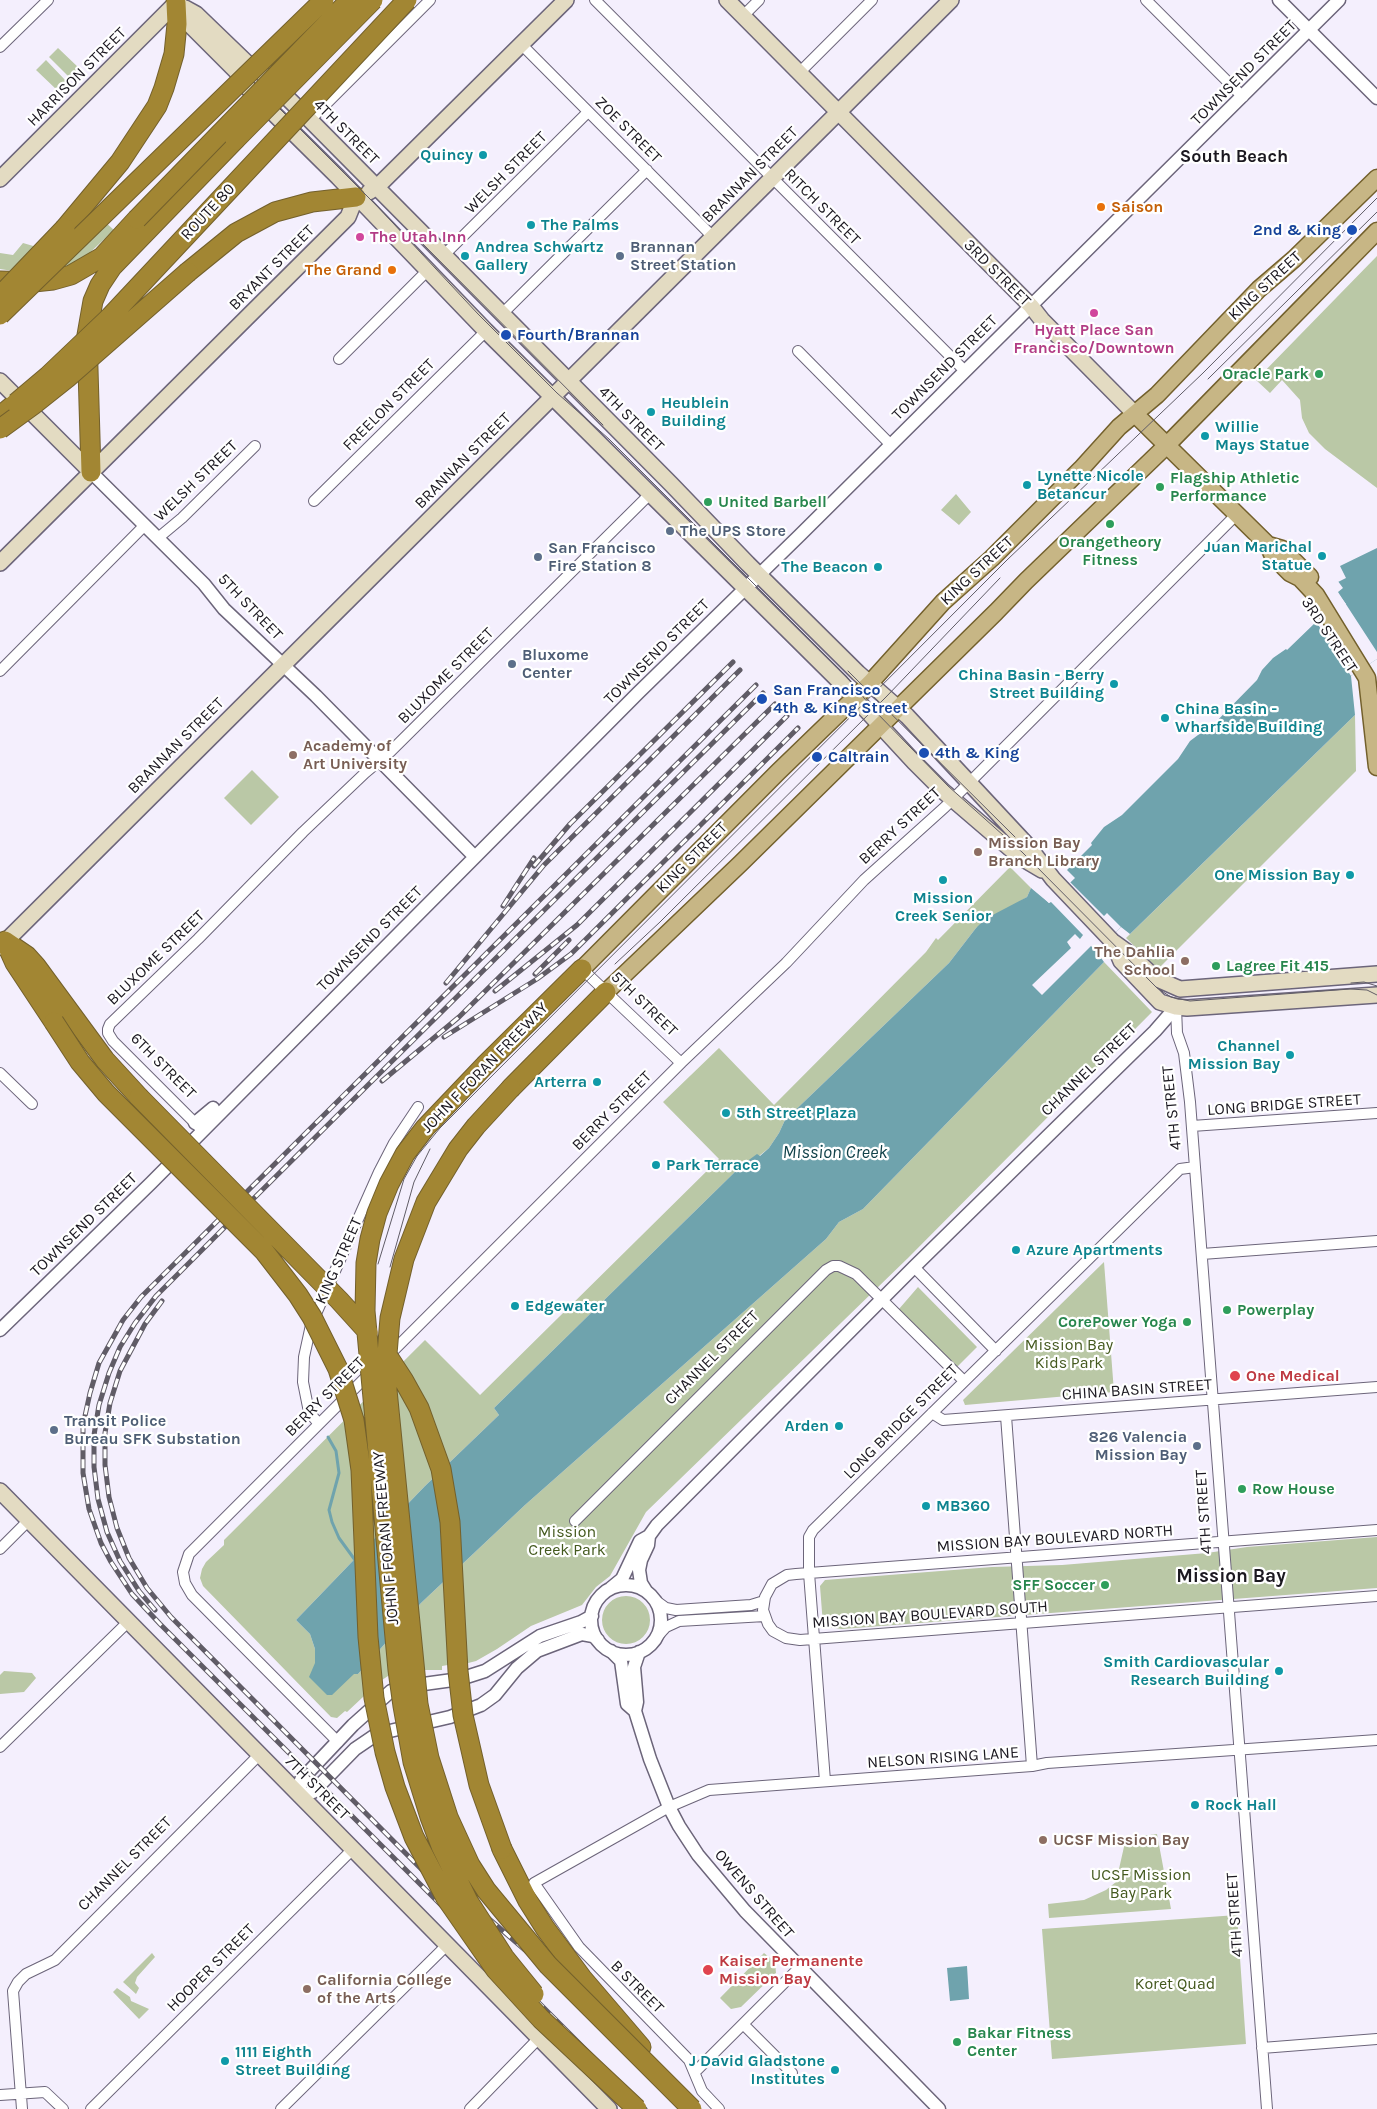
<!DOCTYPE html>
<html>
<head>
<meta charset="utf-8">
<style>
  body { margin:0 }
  canvas { display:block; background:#f4effd }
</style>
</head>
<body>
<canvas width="1377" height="2109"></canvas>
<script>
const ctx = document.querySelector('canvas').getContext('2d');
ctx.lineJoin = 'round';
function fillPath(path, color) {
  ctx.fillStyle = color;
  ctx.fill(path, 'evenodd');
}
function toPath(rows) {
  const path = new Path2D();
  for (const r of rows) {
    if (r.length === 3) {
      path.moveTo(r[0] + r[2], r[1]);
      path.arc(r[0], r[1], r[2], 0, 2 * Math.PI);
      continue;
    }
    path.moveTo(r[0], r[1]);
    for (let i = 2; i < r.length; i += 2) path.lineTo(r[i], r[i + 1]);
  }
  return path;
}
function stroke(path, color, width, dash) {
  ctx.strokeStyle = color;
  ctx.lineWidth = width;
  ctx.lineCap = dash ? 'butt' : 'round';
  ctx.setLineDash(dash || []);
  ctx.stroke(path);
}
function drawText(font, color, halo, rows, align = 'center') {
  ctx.font = font + ' Karla,sans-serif';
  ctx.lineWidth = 4.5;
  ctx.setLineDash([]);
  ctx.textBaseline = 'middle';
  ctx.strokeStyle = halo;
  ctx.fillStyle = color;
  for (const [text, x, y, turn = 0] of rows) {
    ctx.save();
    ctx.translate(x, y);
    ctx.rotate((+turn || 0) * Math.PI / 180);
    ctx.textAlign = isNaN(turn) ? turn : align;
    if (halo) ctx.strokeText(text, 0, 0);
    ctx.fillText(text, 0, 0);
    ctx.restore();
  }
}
fillPath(toPath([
  [58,48,79,68,70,78,49,57],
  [46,60,66,81,57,90,36,70],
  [105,222,114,230,83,259,63,269,13,271,0,269,0,253,13,255,23,243,47,250],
  [1377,256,1377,488,1325,449,1309,433,1302,418,1300,400,1282,380,1270,393,1256,380],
  [956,494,971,512,959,525,941,510],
  [1355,715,1356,771,1158,969,1126,938],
  [252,770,279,797,251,825,224,798],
  [1010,867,1031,888,1027,897,976,928,949,963,785,1120,779,1133,769,1148,759,1156,742,1165,494,1408,499,1415,425,1486,296,1620,310,1634,315,1649,315,1663,358,1674,421,1603,525,1505,826,1239,839,1222,863,1209,1104,962,1152,1012,908,1258,646,1512,610,1576,596,1587,582,1605,531,1626,497,1649,476,1661,449,1668,448,1665,442,1666,442,1670,412,1670,391,1674,379,1682,347,1712,345,1711,337,1718,331,1717,203,1586,200,1578,202,1569,206,1562,224,1545,224,1540,425,1340,480,1395,719,1159,663,1102,719,1048,774,1105,926,952,936,938,938,940],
  [1104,1262,1114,1392,965,1405,963,1400],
  [918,1287,977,1347,956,1368,899,1309],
  [1377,1537,1377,1588,842,1629,826,1627,823,1625,820,1586,825,1580,992,1567,1062,1565,1207,1553,1247,1547],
  [626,1620,24],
  [4,1671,32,1673,36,1678,24,1692,0,1694,0,1675],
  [1157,1834,1171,1909,1049,1918,1048,1904,1084,1900,1106,1890,1116,1882,1126,1838],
  [1237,1915,1246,2044,1052,2059,1042,1929],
  [152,1953,155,1957,137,1977,135,1983,139,1988,136,1994,123,1982],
  [764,1953,775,1962,776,1973,741,2007,731,2009,720,1998],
  [117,1988,130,1997,131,2001,149,2009,139,2019,113,1992]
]), '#bac8a6');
fillPath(toPath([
  [1377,548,1377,659,1351,676,1355,715,1130,934,1121,927,1096,951,1104,962,863,1209,839,1222,826,1239,525,1505,421,1603,358,1674,354,1674,332,1695,327,1695,309,1677,315,1663,315,1649,310,1634,296,1620,425,1486,499,1415,494,1408,742,1165,757,1154,760,1156,769,1148,779,1133,785,1120,949,963,976,928,985,919,1027,897,1031,888,1049,903,1075,878,1067,870,1092,845,1091,843,1104,827,1122,815,1178,759,1190,741,1206,729,1208,730,1257,680,1262,670,1273,658,1286,649,1287,650,1316,622,1317,623,1346,604,1337,592,1342,588,1338,582,1346,578,1340,566],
  [967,1966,969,1999,950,2001,947,1968]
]), '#6fa3ad');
fillPath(toPath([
  [1337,580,1343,588,1338,592,1377,652,1377,659,1351,676,1317,623,1322,620,1321,617,1343,603,1335,592,1339,587,1336,582],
  [1069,881,1104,916,1107,913,1121,927,1096,951,1091,946,1042,995,1032,985,1071,948,1067,942,1075,934,1080,939,1083,935,1051,902,1049,903,1039,893,1040,891,1049,900]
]), '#f4effd');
stroke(toPath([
  [328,1437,336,1451,339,1473,329,1510,332,1522,339,1538,355,1560]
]), '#6fa3ad', 3);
const minor = toPath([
  [595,0,965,371],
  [1146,0,1243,97],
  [743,16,759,0],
  [521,44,713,237],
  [0,47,48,0],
  [799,73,872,0],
  [310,120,430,0],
  [444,255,588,112],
  [501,315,647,170],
  [798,351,890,444],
  [339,359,428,270],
  [314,501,486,331],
  [158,538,182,518,255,446],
  [0,671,145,525],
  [582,969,681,1063],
  [1176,1007,1177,1033,1184,1053,1190,1102,1267,2109],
  [0,1073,32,1104],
  [1192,1126,1377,1113],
  [199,1127,113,1041,108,1033,108,1029,110,1024,198,939,303,832,365,773,390,752,651,493],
  [1202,1254,1377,1241],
  [914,1267,996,1351],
  [389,1355,681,1063,786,963,864,880,945,807,1236,515],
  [932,1413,943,1420,1377,1387],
  [1006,1416,1032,1766],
  [319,1424,309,1412,303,1382,304,1357,311,1325,379,1172,394,1143,418,1107],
  [575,1521,826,1270,833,1266,839,1266,856,1274,964,1381],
  [1377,1530,796,1574,787,1575,772,1584,765,1597,763,1610,768,1624,773,1631,786,1638,800,1640,1377,1596],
  [0,1549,29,1520],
  [655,1600,666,1608,676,1610,751,1605,764,1601],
  [656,1638,666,1627,679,1621,765,1616],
  [338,1742,192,1595,185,1583,183,1572,189,1554,371,1372],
  [0,1747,128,1622],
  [825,1781,809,1573,809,1537,813,1530,920,1425,1180,1169,1195,1167],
  [743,2024,792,2073],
  [1262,2048,1377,2039],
  [695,2072,799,1968],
  [0,2095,45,2092,63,2109],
  [22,2109,13,1991,18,1982,26,1974,55,1960,259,1755],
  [91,2109,353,1849],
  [281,2109,447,1945],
  [470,2109,539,2038],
  [719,2109,702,2091,689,2060,579,1947,534,1883,669,1807,709,1790,1032,1766,1047,1763,1377,1740]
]);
const tertiary = toPath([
  [1279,0,1377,98],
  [91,472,204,584,224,609,316,696,475,857],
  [195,1123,213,1108],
  [0,1330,151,1183,638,693,799,536,1339,0],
  [626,1620,35],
  [611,1588,622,1579,640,1541,649,1536,657,1525,914,1267,1155,1031,1176,1007],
  [646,1591,641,1583,639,1570,641,1560,648,1545,649,1536],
  [592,1616,581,1622,540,1636,485,1671,460,1679,409,1686,391,1691,353,1725,301,1780,299,1796,313,1792,355,1749,377,1734,450,1717,481,1705,495,1695,517,1668,537,1651,582,1634,593,1636,598,1640],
  [611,1651,621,1661,627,1704,635,1711],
  [639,1652,634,1667,637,1702,635,1711,650,1759,669,1807,679,1826,698,1855,745,1911,939,2109]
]);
const secondary = toPath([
  [727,0,1031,306,1042,320,1135,414],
  [176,3,196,14,250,66,262,73,310,120,671,484,748,564,858,673,907,716,1029,847,1053,879,1112,941,1130,954,1155,978,1180,989,1377,974],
  [176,4,192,27,237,72,248,88,338,177,486,331,841,683,914,762,943,791,1020,857,1042,870],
  [0,179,179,0],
  [369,192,380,184,566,0],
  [0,381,91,472],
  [0,563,348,217,356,197],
  [1113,942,1121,961,1160,1002,1176,1007,1187,1008,1377,995],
  [0,947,951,0],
  [0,1491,609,2109]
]);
const primary = toPath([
  [1135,414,1268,545,1273,556,1290,573,1300,578,1316,595,1367,678,1377,767],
  [1268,545,1282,549,1310,577],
  [582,969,778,772,870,683,943,602,992,558,1081,469,1119,427,1157,395,1259,289,1294,259,1377,178],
  [606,992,741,863,996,612,1026,581,1166,446,1377,231]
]);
const motorway = toPath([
  [65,228,120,162,157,106,164,88,174,54,177,24,176,3],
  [188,272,236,233,275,212,312,202,356,197],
  [0,281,34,282,53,280,71,275,102,257,137,219],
  [0,416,16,403],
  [91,472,87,335,93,301,100,285,112,267,235,140],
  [5,941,27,956,36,966,105,1060,139,1097],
  [6,943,15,963,54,1022],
  [486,1064,582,969],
  [511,1088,606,992],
  [502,1849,528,1901,545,1928,582,1978,641,2047]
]);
stroke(minor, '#6c657a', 12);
stroke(tertiary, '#6c657a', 15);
stroke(secondary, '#6c657a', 18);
stroke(primary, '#73602c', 19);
stroke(motorway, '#73602c', 21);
stroke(minor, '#fff', 10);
stroke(tertiary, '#fff', 12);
stroke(secondary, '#e3dbc2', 15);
stroke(primary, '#c7b685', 16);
stroke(motorway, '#a28633', 19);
stroke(toPath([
  [253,82,379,208,478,314,557,393,609,439,846,676,873,709,948,786,1022,852,1157,988,1171,997,1190,1001,1350,989,1367,990,1377,995],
  [413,234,603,425],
  [1208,379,1377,212],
  [848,671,1015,837],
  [615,964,660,922,886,697,1000,578],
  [1351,983,1364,982,1377,986],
  [378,1264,404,1179,417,1156,440,1128,1007,560,1203,373,1377,198],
  [390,1267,414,1182,430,1149]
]), '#605c66', 1);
const rail = toPath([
  [534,866,570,824,733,662],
  [503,906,534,858],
  [535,974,569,940],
  [446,983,544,865,740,670],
  [495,991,577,925,787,716],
  [444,1037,537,979,571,954,798,728],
  [382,1081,459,1017,775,704],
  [162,1301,145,1324,120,1371,110,1403,105,1433,105,1465,109,1497,117,1528,129,1558,147,1588,171,1617,452,1900,521,1977],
  [155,1610,139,1591,120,1561,107,1532,98,1499,94,1467,94,1435,99,1405,109,1373,120,1347,135,1323,156,1296,235,1217,763,693],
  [422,1861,525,1950,685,2109],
  [645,2109,160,1624,132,1594,111,1562,101,1543,89,1509,83,1473,83,1425,90,1393,99,1363,123,1320,141,1297,756,685]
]);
stroke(rail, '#605c66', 5);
stroke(rail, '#fff', 3, [9]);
const motorwayBridge = toPath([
  [235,140,373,0],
  [137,219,350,0],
  [0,296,65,228],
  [0,315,324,0],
  [16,403,48,376,110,317,407,0],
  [0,429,33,405,67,378,188,272],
  [54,1022,80,1062,106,1093,264,1251,298,1295,312,1317,338,1369,354,1420,361,1470,368,1637,374,1698,385,1752,395,1787,414,1837,446,1898,496,1970,541,2019,637,2109],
  [486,1064,425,1128,405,1154,389,1184,377,1213,370,1239,366,1263,365,1311,398,1670,403,1706,413,1762,430,1817,441,1846,468,1901,504,1957,534,1994],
  [511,1088,476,1126,458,1149,426,1202,404,1259,390,1318,387,1354,387,1390,418,1704,429,1758,448,1817,470,1865,486,1890,548,1965,692,2109],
  [139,1097,339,1300,368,1332],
  [387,1355,404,1381,419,1408,441,1469,450,1522,458,1671,463,1715,479,1785,502,1849]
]);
stroke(motorwayBridge, '#73602c', 21, []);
stroke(motorwayBridge, '#a28633', 19);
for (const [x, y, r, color] of [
  [483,155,5,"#0f9aa8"],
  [1101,207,5,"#e8710a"],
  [531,225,5,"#0f9aa8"],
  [1352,230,6,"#1a4fb4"],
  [360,237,5,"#d1479c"],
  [465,256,5,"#0f9aa8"],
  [620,256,5,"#5c6f8a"],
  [392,270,5,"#e8710a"],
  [1094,313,5,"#d1479c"],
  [506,335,6,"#1a4fb4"],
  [1319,374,5,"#2e9e5b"],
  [651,412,5,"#0f9aa8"],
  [1205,436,5,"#0f9aa8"],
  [1027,485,5,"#0f9aa8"],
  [1160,487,5,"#2e9e5b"],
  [708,502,5,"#2e9e5b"],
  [1110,524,5,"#2e9e5b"],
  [670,531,5,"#5c6f8a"],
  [1322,556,5,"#0f9aa8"],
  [538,557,5,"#5c6f8a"],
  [878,567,5,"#0f9aa8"],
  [512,664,5,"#5c6f8a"],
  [1114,684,5,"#0f9aa8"],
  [762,699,6,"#1a4fb4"],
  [1165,718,5,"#0f9aa8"],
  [924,753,6,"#1a4fb4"],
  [293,755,5,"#8d6e63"],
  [817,757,6,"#1a4fb4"],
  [978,852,5,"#8d6e63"],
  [1350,875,5,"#0f9aa8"],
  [943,880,5,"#0f9aa8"],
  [1185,961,5,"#8d6e63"],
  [1216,966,5,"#2e9e5b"],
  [1290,1055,5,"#0f9aa8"],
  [597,1082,5,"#0f9aa8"],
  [726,1113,5,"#0f9aa8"],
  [656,1165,5,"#0f9aa8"],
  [1016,1250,5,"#0f9aa8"],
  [515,1306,5,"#0f9aa8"],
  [1227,1310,5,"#2e9e5b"],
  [1187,1322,5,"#2e9e5b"],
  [1235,1376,6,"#e0444e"],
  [839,1426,5,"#0f9aa8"],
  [54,1430,5,"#5c6f8a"],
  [1197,1446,5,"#5c6f8a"],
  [1242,1489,5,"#2e9e5b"],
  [926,1506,5,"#0f9aa8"],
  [1105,1585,5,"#2e9e5b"],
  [1279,1671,5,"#0f9aa8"],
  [1195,1805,5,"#0f9aa8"],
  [1043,1840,5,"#8d6e63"],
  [708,1970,6,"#e0444e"],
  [307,1989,5,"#8d6e63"],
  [957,2042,5,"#2e9e5b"],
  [225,2061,5,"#0f9aa8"],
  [835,2070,5,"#0f9aa8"]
]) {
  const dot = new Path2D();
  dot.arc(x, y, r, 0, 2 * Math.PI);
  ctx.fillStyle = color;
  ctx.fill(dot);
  stroke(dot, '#fff', 2);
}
drawText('16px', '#1b1820', '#fff', [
  ["TOWNSEND STREET",1244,73,-45],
  ["HARRISON STREET",77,77,-45],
  ["ZOE STREET",628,130,45],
  ["4TH STREET",346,132,45],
  ["WELSH STREET",506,173,-45],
  ["BRANNAN STREET",750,175,-45],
  ["RITCH STREET",822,207,45],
  ["ROUTE 80",208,212,-47],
  ["BRYANT STREET",272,268,-45],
  ["3RD STREET",997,273,45],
  ["KING STREET",1265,286,-43],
  ["TOWNSEND STREET",945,368,-45],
  ["FREELON STREET",389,405,-45],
  ["4TH STREET",631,419,45],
  ["BRANNAN STREET",463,461,-45],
  ["WELSH STREET",196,481,-44],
  ["KING STREET",977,571,-43],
  ["5TH STREET",250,607,46],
  ["3RD STREET",1329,635,56],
  ["TOWNSEND STREET",657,652,-45],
  ["BLUXOME STREET",446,676,-45],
  ["BRANNAN STREET",176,746,-45],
  ["BERRY STREET",900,826,-43],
  ["KING STREET",692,858,-45],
  ["TOWNSEND STREET",370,939,-45],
  ["BLUXOME STREET",156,958,-44],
  ["5TH STREET",644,1004,44],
  ["6TH STREET",163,1066,45],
  ["JOHN F FORAN FREEWAY",485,1068,-46],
  ["CHANNEL STREET",1089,1070,-44],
  ["LONG BRIDGE STREET",1284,1105,-4],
  ["4TH STREET",1172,1108,-96],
  ["BERRY STREET",612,1111,-45],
  ["TOWNSEND STREET",84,1225,-44],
  ["KING STREET",339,1261,-66],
  ["CHANNEL STREET",712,1358,-45],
  ["CHINA BASIN STREET",1137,1390,-4],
  ["BERRY STREET",325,1397,-45],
  ["LONG BRIDGE STREET",901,1422,-45],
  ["4TH STREET",1204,1512,-94],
  ["JOHN F FORAN FREEWAY",386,1538,-95],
  ["MISSION BAY BOULEVARD NORTH",1055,1539,-4],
  ["MISSION BAY BOULEVARD SOUTH",930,1615,-4],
  ["NELSON RISING LANE",943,1758,-4],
  ["7TH STREET",317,1788,45],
  ["CHANNEL STREET",125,1864,-45],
  ["OWENS STREET",754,1894,49],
  ["4TH STREET",1235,1915,-94],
  ["HOOPER STREET",211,1968,-45],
  ["B STREET",637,1987,45]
]);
drawText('bold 16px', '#0d838f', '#fff', [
  ["Quincy",473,155,"right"],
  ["The Palms",541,225],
  ["Andrea Schwartz",475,247],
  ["Gallery",475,265],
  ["Heublein",661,403],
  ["Building",661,421],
  ["Willie",1215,427],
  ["Mays Statue",1215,445],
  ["Lynette Nicole",1037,476],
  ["Betancur",1037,494],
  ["Juan Marichal",1312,547,"right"],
  ["Statue",1312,565,"right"],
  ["The Beacon",868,567,"right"],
  ["China Basin - Berry",1104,675,"right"],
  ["Street Building",1104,693,"right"],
  ["China Basin -",1175,709],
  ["Wharfside Building",1175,727],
  ["One Mission Bay",1340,875,"right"],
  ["Mission",943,898,"center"],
  ["Creek Senior",943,916,"center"],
  ["Channel",1280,1046,"right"],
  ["Mission Bay",1280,1064,"right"],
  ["Arterra",587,1082,"right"],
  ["5th Street Plaza",736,1113],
  ["Park Terrace",666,1165],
  ["Azure Apartments",1026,1250],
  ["Edgewater",525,1306],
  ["Arden",829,1426,"right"],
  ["MB360",936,1506],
  ["Smith Cardiovascular",1269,1662,"right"],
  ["Research Building",1269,1680,"right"],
  ["Rock Hall",1205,1805],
  ["1111 Eighth",235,2052],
  ["Street Building",235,2070],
  ["J David Gladstone",825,2061,"right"],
  ["Institutes",825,2079,"right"]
], 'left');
drawText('bold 16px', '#c56008', '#fff', [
  ["Saison",1111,207],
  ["The Grand",382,270,"right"]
], 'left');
drawText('bold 16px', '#164399', '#fff', [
  ["2nd & King",1341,230,"right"],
  ["Fourth/Brannan",517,335],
  ["San Francisco",773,690],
  ["4th & King Street",773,708],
  ["4th & King",935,753],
  ["Caltrain",828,757]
], 'left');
drawText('bold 16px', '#b23c85', '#fff', [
  ["The Utah Inn",370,237],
  ["Hyatt Place San",1094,330,"center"],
  ["Francisco/Downtown",1094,348,"center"]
], 'left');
drawText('bold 16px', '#4e5e75', '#fff', [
  ["Brannan",630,247],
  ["Street Station",630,265],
  ["The UPS Store",680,531],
  ["San Francisco",548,548],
  ["Fire Station 8",548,566],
  ["Bluxome",522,655],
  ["Center",522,673],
  ["Transit Police",64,1421],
  ["Bureau SFK Substation",64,1439],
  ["826 Valencia",1187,1437,"right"],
  ["Mission Bay",1187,1455,"right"]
], 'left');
drawText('bold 16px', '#27864d', '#fff', [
  ["Oracle Park",1309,374,"right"],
  ["Flagship Athletic",1170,478],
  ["Performance",1170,496],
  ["United Barbell",718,502],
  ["Orangetheory",1110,542,"center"],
  ["Fitness",1110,560,"center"],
  ["Lagree Fit 415",1226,966],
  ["Powerplay",1237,1310],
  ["CorePower Yoga",1177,1322,"right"],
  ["Row House",1252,1489],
  ["SFF Soccer",1095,1585,"right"],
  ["Bakar Fitness",967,2033],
  ["Center",967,2051]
], 'left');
drawText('bold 16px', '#785e54', '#fff', [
  ["Academy of",303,746],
  ["Art University",303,764],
  ["Mission Bay",988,843],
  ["Branch Library",988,861],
  ["The Dahlia",1175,952,"right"],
  ["School",1175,970,"right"],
  ["UCSF Mission Bay",1053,1840],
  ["California College",317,1980],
  ["of the Arts",317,1998]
], 'left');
drawText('16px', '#44591e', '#fff', [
  ["Mission Bay",1069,1345],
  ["Kids Park",1069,1363],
  ["Mission",567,1532],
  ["Creek Park",567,1550],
  ["UCSF Mission",1141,1875],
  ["Bay Park",1141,1893],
  ["Koret Quad",1175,1984]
]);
drawText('bold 16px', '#be3a42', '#fff', [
  ["One Medical",1246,1376],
  ["Kaiser Permanente",719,1961],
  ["Mission Bay",719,1979]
], 'left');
drawText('bold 18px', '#1b1820', '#fff', [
  ["South Beach",1234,157]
]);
drawText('italic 18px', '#11424a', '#fff', [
  ["Mission Creek",835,1153]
]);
drawText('bold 19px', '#1b1820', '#fff', [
  ["Mission Bay",1231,1577]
]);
</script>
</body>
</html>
